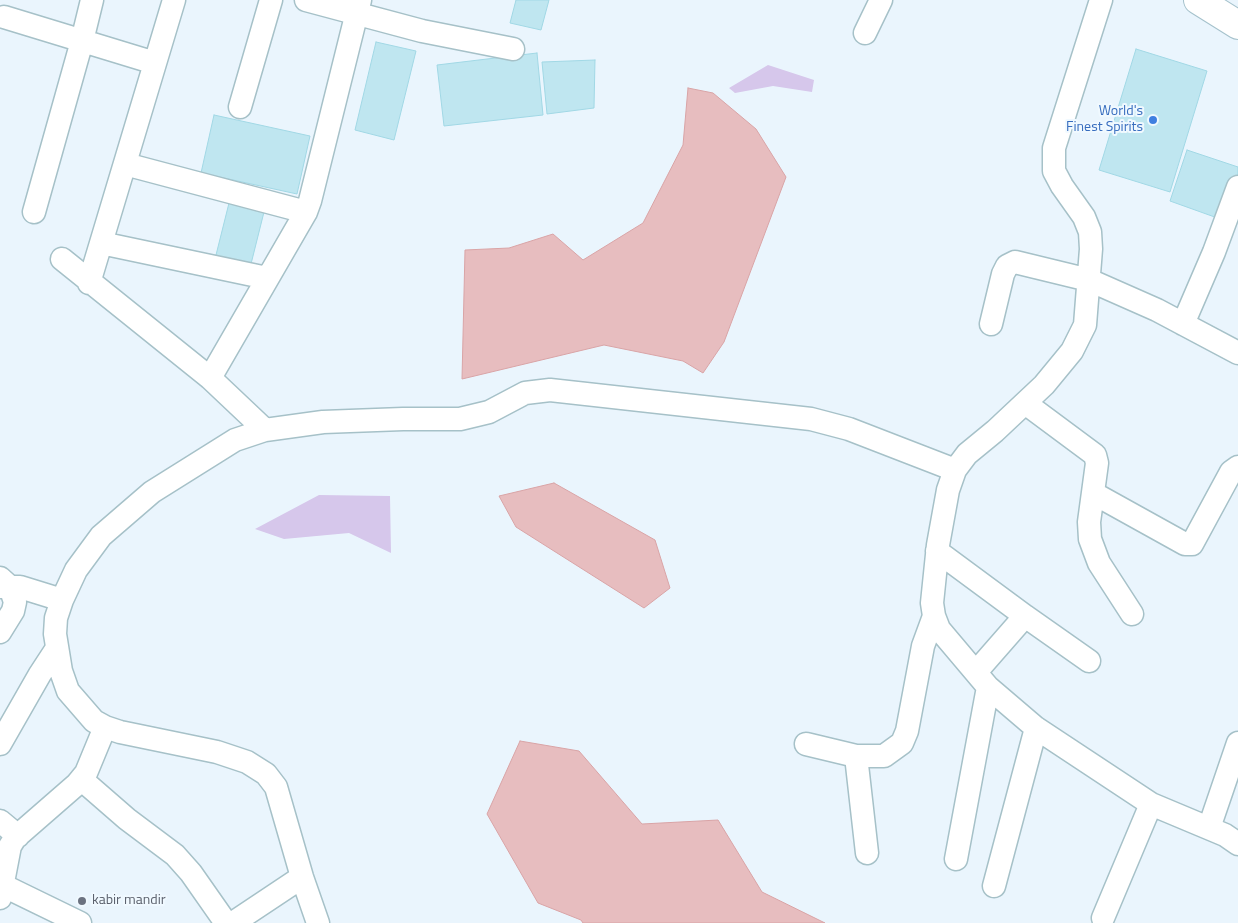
<!DOCTYPE html>
<html>
<head>
<meta charset="utf-8">
<style>
  body { margin:0 }
  canvas { display:block; background:#eaf5fd }
</style>
</head>
<body>
<canvas width="1238" height="923"></canvas>
<script>
const ctx = document.querySelector('canvas').getContext('2d');
ctx.lineJoin = 'round';
function fillPath(path, color) {
  ctx.fillStyle = color;
  ctx.fill(path, 'evenodd');
}
function toPath(rows) {
  const path = new Path2D();
  for (const r of rows) {
    path.moveTo(r[0], r[1]);
    for (let i = 2; i < r.length; i += 2) path.lineTo(r[i], r[i + 1]);
  }
  return path;
}
function stroke(path, color, width, dash) {
  ctx.strokeStyle = color;
  ctx.lineWidth = width;
  ctx.lineCap = dash ? 'butt' : 'round';
  ctx.setLineDash(dash || []);
  ctx.stroke(path);
}
function drawText(font, color, halo, rows, align = 'center') {
  ctx.font = font + ' "Titillium Web",sans-serif';
  ctx.lineWidth = 4;
  ctx.setLineDash([]);
  ctx.textBaseline = 'middle';
  ctx.strokeStyle = halo;
  ctx.fillStyle = color;
  for (const [text, x, y, turn = 0] of rows) {
    ctx.save();
    ctx.translate(x, y);
    ctx.rotate((+turn || 0) * Math.PI / 180);
    ctx.textAlign = isNaN(turn) ? turn : align;
    if (halo) ctx.strokeText(text, 0, 0);
    ctx.fillText(text, 0, 0);
    ctx.restore();
  }
}
fillPath(toPath([
  [768,65,814,80,812,92,773,86,735,93,729,88],
  [319,495,390,496,391,553,349,533,284,539,255,529]
]), '#d6c7eb');
const water = toPath([
  [688,88,713,93,756,129,786,177,724,342,703,373,683,361,604,345,462,379,465,250,509,248,553,234,583,260,643,223,683,145,688,88],
  [554,483,655,540,670,588,644,608,516,527,499,496,554,483],
  [520,741,579,751,642,824,718,820,762,892,825,923,583,923,581,920,538,903,487,814,520,741]
]);
fillPath(water, '#e7bdbf');
stroke(water, '#d9a4a6', 1);
const building = toPath([
  [516,0,549,0,541,30,510,23,516,0],
  [376,42,416,51,394,140,355,130,376,42],
  [1136,49,1207,71,1170,192,1099,170,1136,49],
  [537,53,543,115,444,126,437,65,537,53],
  [595,60,594,108,547,114,542,62,595,60],
  [214,115,310,136,297,194,201,173,214,115],
  [1187,150,1238,167,1238,175,1223,220,1170,201,1187,150],
  [231,195,266,204,250,268,215,259,231,195]
]);
fillPath(building, '#bfe6f0');
stroke(building, '#a1d8e5', 1);
const minor = toPath([
  [306,0,422,31,513,49],
  [1101,0,1054,148,1054,171,1062,186,1084,217,1090,232,1091,249,1085,325,1072,351,1044,385,995,431,967,454,955,470,948,490,938,545,932,603,934,616,939,629,988,687,1036,728,1151,804,1225,835,1238,844],
  [4,17,155,63],
  [865,33,881,0],
  [240,107,271,0],
  [125,164,306,212],
  [34,212,82,41,92,0],
  [101,243,267,278],
  [62,259,210,378,265,430],
  [89,283,174,0],
  [991,324,1003,274,1007,266,1015,262,1089,280,1157,310,1238,353],
  [1183,324,1214,252,1238,187],
  [210,378,306,212,310,201,360,0],
  [1025,403,1095,455,1097,463,1089,522,1090,539,1099,563,1132,614],
  [1093,493,1185,544,1192,544,1231,472,1238,467],
  [937,551,1025,616,1089,661],
  [0,578,10,587,15,602,13,611,0,632],
  [0,587,20,587,62,600],
  [976,672,1025,616],
  [0,744,40,674,57,648],
  [806,744,856,756,884,756,902,743,907,731,923,646,934,616],
  [856,756,867,853],
  [81,779,127,819,175,855,191,873,226,923],
  [0,821,18,836],
  [1209,828,1238,743],
  [956,859,988,687],
  [2,885,80,923],
  [994,886,1036,728],
  [0,898,10,846,15,838,77,784,86,773,105,727],
  [1103,918,1151,804],
  [233,923,302,877],
  [318,923,302,877,276,787,266,774,247,762,217,752,120,732,105,727,94,721,68,691,61,671,55,634,56,618,62,600,76,570,101,536,152,492,235,440,265,430,323,422,403,419,460,419,489,412,525,393,550,390,811,419,849,429,955,470]
]);
const secondary = toPath([
  [1198,0,1238,25]
]);
stroke(minor, '#a6c1c8', 25);
stroke(secondary, '#a5c2cc', 30);
stroke(minor, '#fff', 22);
stroke(secondary, '#fff', 28);
for (const [x, y, r, color] of [
  [1153,120,5,"#3f7fe0"],
  [82,901,5,"#6b7280"]
]) {
  const dot = new Path2D();
  dot.arc(x, y, r, 0, 2 * Math.PI);
  ctx.fillStyle = color;
  ctx.fill(dot);
  stroke(dot, '#f0f9ff', 2);
}
drawText('14px', '#366cbe', '#f0f9ff', [
  ["World's",1143,112],
  ["Finest Spirits",1143,128]
], 'right');
drawText('14px', '#5b616d', '#f0f9ff', [
  ["kabir mandir",92,901]
], 'left');
</script>
</body>
</html>
